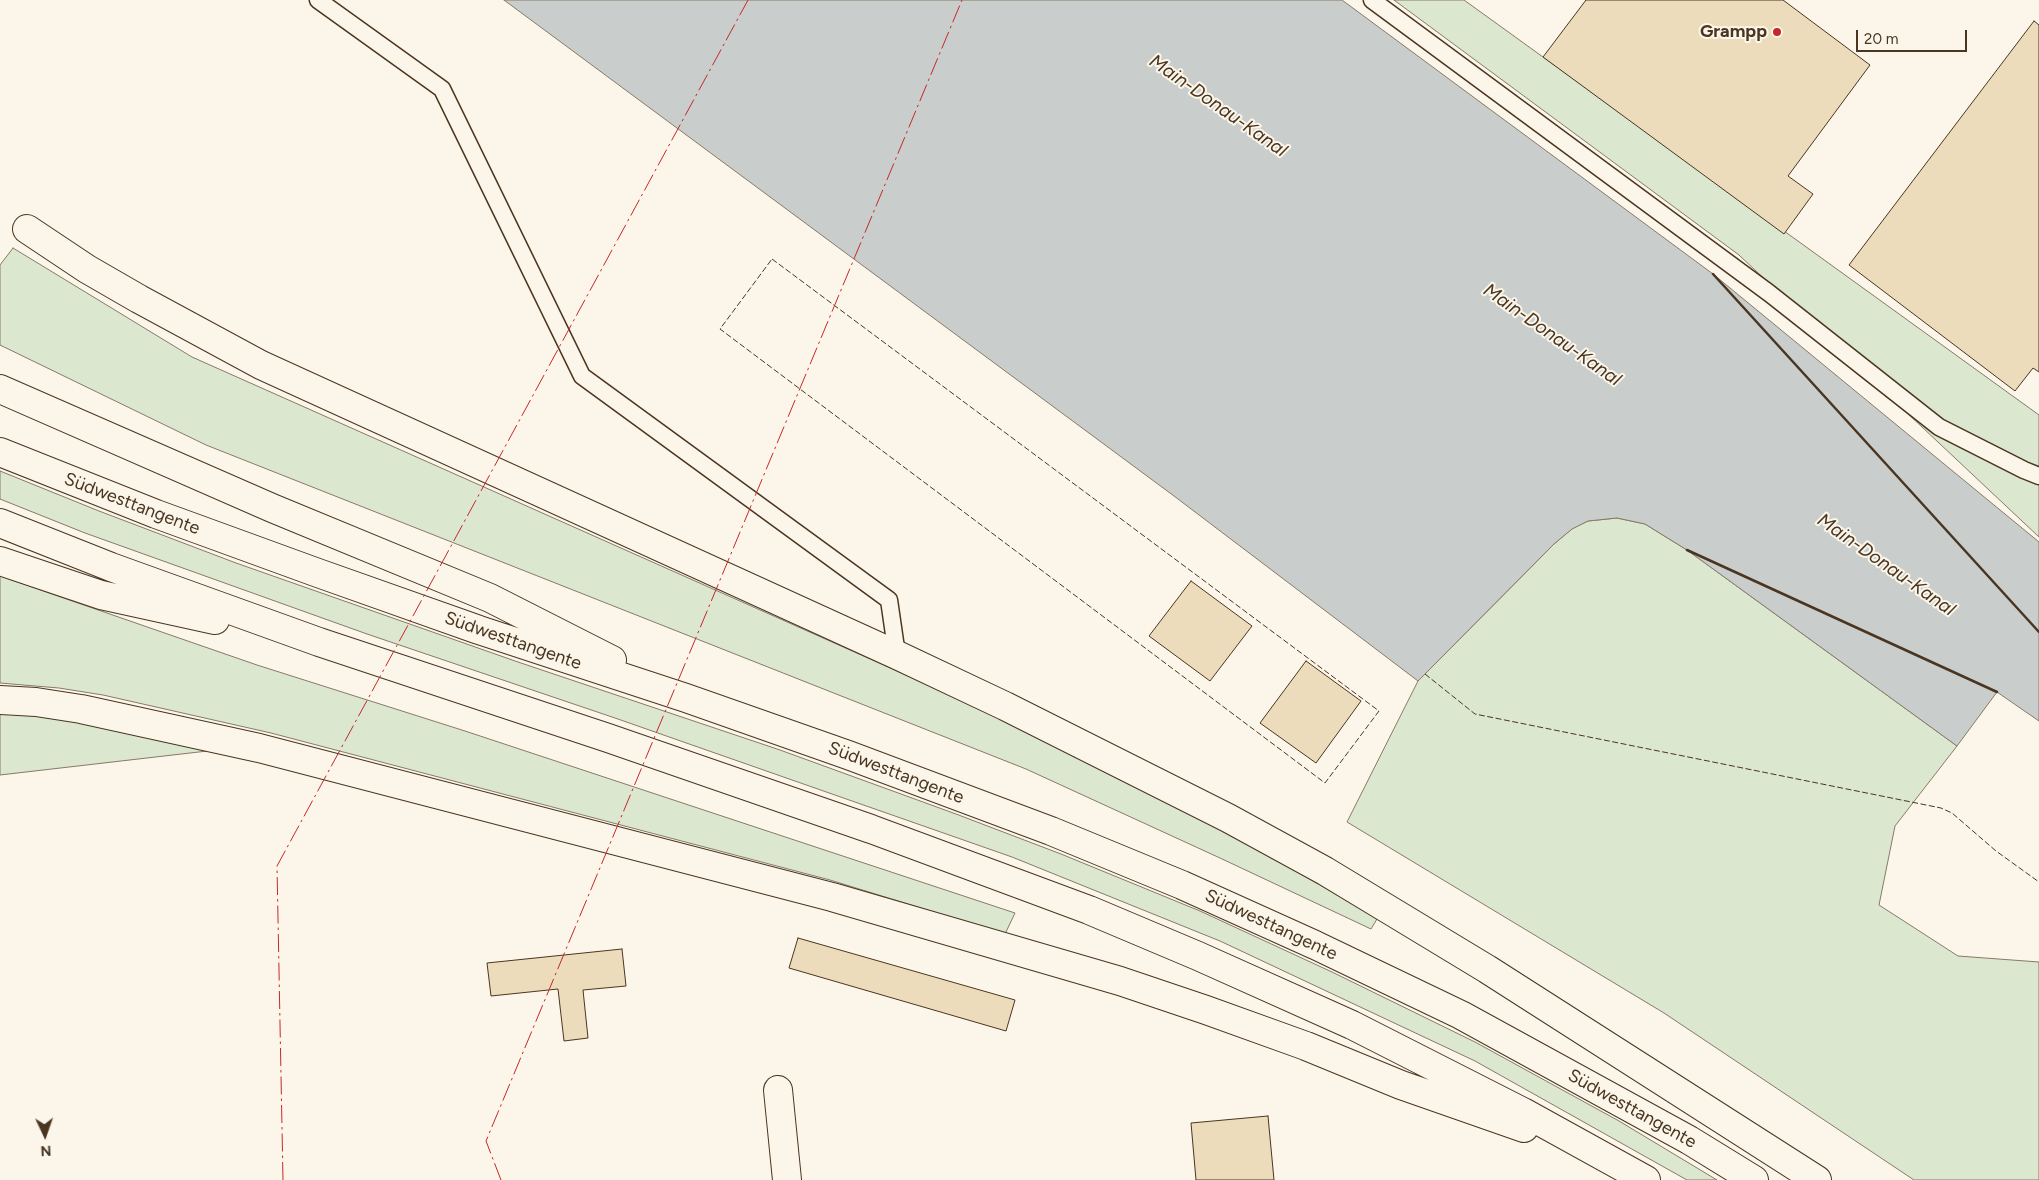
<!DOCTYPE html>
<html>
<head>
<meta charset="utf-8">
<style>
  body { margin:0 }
  #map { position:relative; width:2039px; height:1180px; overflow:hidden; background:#fbf6e9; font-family:Figtree,sans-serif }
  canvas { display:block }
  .north { position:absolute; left:20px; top:1110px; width:50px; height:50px; -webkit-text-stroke:4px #fbf6e9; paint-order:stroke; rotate:177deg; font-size:14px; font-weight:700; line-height:20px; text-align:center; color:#4a3520 }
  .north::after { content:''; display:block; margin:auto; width:18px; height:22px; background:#4a3520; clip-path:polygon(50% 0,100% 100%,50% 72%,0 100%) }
  .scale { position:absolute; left:1856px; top:30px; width:111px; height:22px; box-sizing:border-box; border:2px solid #4a3520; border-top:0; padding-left:6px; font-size:15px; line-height:18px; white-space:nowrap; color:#4a3520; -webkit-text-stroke:4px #fbf6e9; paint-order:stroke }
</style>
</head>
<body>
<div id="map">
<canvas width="2039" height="1180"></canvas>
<div class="north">N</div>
<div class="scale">20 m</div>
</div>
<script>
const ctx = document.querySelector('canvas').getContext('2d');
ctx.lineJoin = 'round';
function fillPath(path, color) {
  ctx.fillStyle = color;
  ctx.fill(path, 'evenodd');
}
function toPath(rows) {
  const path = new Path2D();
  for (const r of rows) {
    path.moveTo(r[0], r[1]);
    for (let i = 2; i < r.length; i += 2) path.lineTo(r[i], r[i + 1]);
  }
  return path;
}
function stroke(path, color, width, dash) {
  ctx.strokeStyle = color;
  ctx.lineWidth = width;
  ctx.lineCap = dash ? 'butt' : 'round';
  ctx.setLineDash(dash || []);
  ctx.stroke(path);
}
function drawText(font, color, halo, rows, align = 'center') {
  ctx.font = font + ' Figtree,sans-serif';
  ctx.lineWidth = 4;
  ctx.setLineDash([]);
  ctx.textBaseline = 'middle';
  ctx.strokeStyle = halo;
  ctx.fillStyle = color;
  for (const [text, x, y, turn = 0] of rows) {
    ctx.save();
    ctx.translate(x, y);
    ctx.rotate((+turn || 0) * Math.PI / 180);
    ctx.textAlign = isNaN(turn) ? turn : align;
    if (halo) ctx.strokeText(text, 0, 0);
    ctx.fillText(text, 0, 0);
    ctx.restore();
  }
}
const green = toPath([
  [1394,0,1464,0,2039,415,2039,537,1739,255,1394,0],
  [13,248,192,357,978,707,1177,807,1298,872,1377,919,1371,929,1220,858,1026,769,206,445,0,345,0,265,13,248],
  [0,471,99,511,236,563,518,662,780,750,956,814,1061,854,1200,911,1332,972,1475,1042,1619,1121,1717,1180,1687,1180,1475,1061,1220,941,1012,857,615,718,367,634,85,533,0,499,0,471],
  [1617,518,1645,524,1687,550,1957,746,1895,826,1879,905,1958,956,2039,962,2039,1180,1914,1180,1664,1013,1347,822,1418,681,1554,544,1573,528,1588,521,1617,518],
  [0,576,257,665,465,731,1015,913,1005,934,830,880,271,733,103,695,59,688,0,683,0,576],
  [0,712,68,719,216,750,0,775,0,712]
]);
fillPath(green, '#dce7d0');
stroke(green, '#887966', 1);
const water = toPath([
  [504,0,1342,0,1713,274,2039,542,2039,721,1997,692,1957,746,1687,550,1645,524,1617,518,1588,521,1572,529,1554,544,1418,681,1174,496,504,0]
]);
fillPath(water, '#c9cecd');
stroke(water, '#887966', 1);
const building = toPath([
  [1586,0,1783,0,1870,65,1788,176,1813,194,1784,234,1543,57,1586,0],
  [2034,21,2039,25,2039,372,2033,368,2015,391,1849,265,2034,21],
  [1191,581,1252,626,1210,681,1149,636,1191,581],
  [1306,661,1361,701,1316,763,1260,723,1306,661],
  [798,938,1015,1000,1006,1031,789,968,798,938],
  [622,949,626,986,583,990,588,1038,564,1041,558,989,491,996,487,963,622,949],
  [1268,1116,1274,1180,1196,1180,1191,1123,1268,1116]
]);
fillPath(building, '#ecdcbc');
stroke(building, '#4a3520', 1);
const lane = toPath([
  [318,0,442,89,582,376,889,600,897,655],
  [1372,0,1769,293,1939,427,2024,470,2039,476]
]);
const street = toPath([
  [778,1090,787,1180]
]);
const highway = toPath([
  [27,229,87,269,139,299,261,365,897,655,1005,706,1228,818,1325,871,1487,969,1817,1180],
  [0,389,272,508,490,598,612,660],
  [0,452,156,514,318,573,479,630,686,698,848,755,1051,831,1182,885,1315,945,1461,1015,1689,1140,1754,1180],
  [0,523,111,567,319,642,608,738,871,829,1089,910,1198,956,1352,1025,1523,1112,1646,1180],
  [0,561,101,595,215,620],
  [0,700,36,702,81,709,259,748,832,897,1120,981,1206,1010,1306,1046,1401,1085,1524,1128]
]);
stroke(lane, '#4a3520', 19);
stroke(street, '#4a3520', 30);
stroke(highway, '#4a3520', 30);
stroke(lane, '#fbf6e9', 16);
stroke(street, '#fbf6e9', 28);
stroke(highway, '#fbf6e9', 28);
stroke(toPath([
  [772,259,1379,711,1325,783,720,329,772,259],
  [1425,674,1475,714,1941,808,1952,813,1996,851,2039,882]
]), '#4a3520', 1, [6, 2.5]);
stroke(toPath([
  [1713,274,2039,632],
  [1687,550,1997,692]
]), '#4a3520', 2.5);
stroke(toPath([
  [283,1180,277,866,748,0],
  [501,1180,486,1141,962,0]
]), '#c62828', 1, [18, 4, 2.5, 4]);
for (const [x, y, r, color] of [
  [1777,32,5,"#c62828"]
]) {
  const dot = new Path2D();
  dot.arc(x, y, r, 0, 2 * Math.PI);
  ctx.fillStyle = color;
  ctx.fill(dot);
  stroke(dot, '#fbf6e9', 2);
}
drawText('bold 18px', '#4a3520', '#fbf6e9', [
  ["Grampp",1767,32]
], 'right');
drawText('18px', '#4a3520', '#fbf6e9', [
  ["Südwesttangente",132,504,21],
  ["Südwesttangente",513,641,19],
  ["Südwesttangente",896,773,21],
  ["Südwesttangente",1271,925,25],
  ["Südwesttangente",1632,1109,29]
]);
drawText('italic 19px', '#4a3520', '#fbf6e9', [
  ["Main-Donau-Kanal",1218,106,35],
  ["Main-Donau-Kanal",1552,335,35],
  ["Main-Donau-Kanal",1886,565,35]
]);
</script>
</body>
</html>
